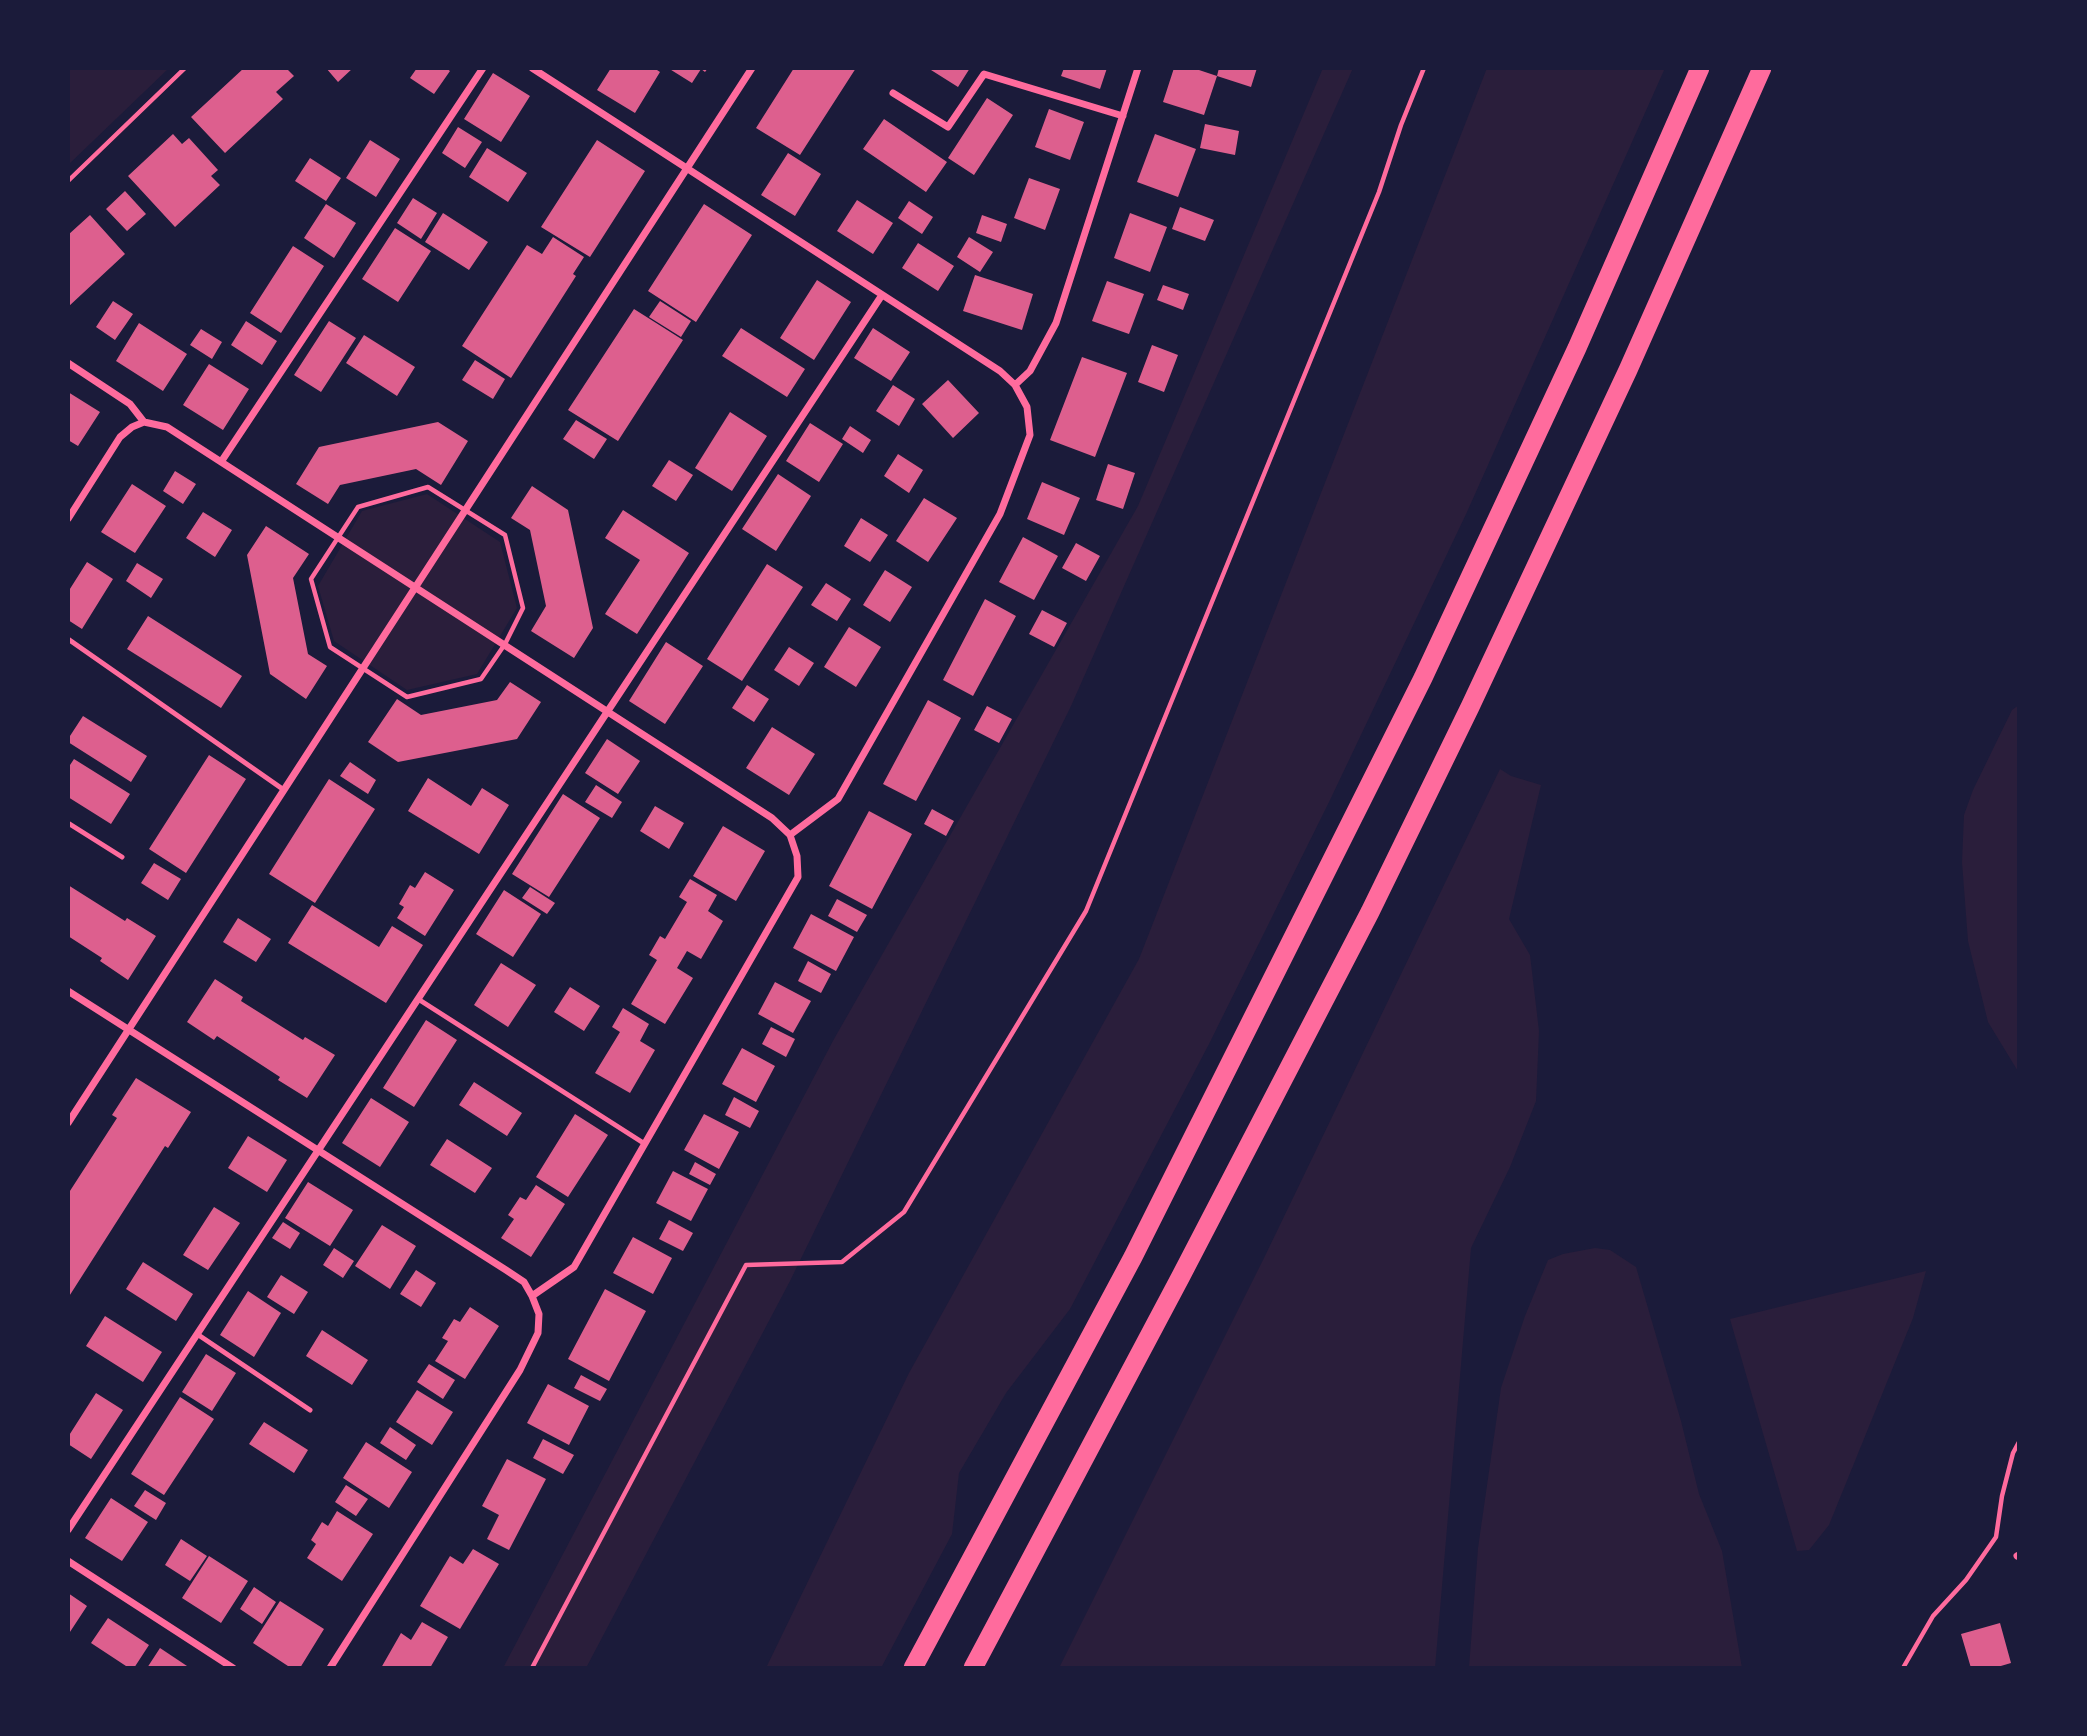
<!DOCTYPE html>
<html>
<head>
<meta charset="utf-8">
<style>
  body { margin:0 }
  #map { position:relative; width:2087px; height:1736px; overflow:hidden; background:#1b1b3a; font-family:Mulish,sans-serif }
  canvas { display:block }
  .frame { position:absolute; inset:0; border:70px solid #1b1b3a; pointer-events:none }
</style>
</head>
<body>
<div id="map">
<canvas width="2087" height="1736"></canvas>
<div class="frame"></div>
</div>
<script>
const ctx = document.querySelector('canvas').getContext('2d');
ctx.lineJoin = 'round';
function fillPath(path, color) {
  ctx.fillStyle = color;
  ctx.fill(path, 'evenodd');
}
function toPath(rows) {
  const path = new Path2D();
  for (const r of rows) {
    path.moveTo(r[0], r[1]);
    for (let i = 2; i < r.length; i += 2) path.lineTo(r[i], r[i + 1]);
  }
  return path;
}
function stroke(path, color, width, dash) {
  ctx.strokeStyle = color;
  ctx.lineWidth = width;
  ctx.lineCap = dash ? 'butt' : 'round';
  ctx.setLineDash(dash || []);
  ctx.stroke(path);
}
fillPath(toPath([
  [68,68,169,68,68,165],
  [1323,68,1353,68,1071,706,790,1281,586,1668,503,1668,834,1039,1138,506],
  [1487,68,1665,68,1467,512,1330,800,1209,1044,1070,1309,1006,1393,959,1473,952,1534,881,1668,766,1668,909,1373,1139,959],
  [427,494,500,542,517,608,477,674,407,690,334,641,318,586,362,511],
  [2019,705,2019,1073,1988,1022,1968,941,1962,862,1964,815,1973,790,2012,710],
  [1500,769,1511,776,1541,785,1509,919,1530,955,1539,1031,1536,1101,1510,1167,1471,1248,1435,1668,1059,1668,1264,1258],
  [1595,1248,1610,1250,1636,1267,1681,1421,1699,1494,1722,1551,1742,1668,1469,1668,1478,1548,1501,1388,1525,1316,1548,1260,1563,1254],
  [1926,1271,1913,1318,1829,1525,1809,1550,1797,1551,1730,1319]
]), '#2a1e3b');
fillPath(toPath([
  [244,68,286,68,294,76,276,92,283,99,225,153,191,117],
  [326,68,353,68,338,82],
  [417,68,446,68,450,71,434,94,410,78],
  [611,68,654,68,660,72,635,113,597,90],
  [668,68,708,68,705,72,701,69,692,83],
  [794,68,856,68,800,155,756,128],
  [932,68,970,68,958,87,931,70],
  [1064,68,1107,68,1100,89,1061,76],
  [1174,68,1193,68,1217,76,1204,115,1163,102],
  [1219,68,1257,68,1251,87,1217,76],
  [493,73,530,96,501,142,464,119],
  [987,98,1013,115,974,175,948,158],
  [1049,109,1084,122,1070,160,1035,147],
  [884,119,947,162,926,192,863,149],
  [1205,124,1239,131,1235,155,1200,148],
  [458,127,482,142,465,168,442,153],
  [173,134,182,144,189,138,218,170,211,176,220,185,175,227,128,176],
  [1155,134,1196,149,1178,197,1137,182],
  [370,140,400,159,376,197,346,178],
  [597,140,645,171,590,257,541,227],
  [487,148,527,173,508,202,469,177],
  [788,153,821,174,795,216,761,195],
  [310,158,341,178,326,201,295,181],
  [1029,178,1060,189,1045,230,1014,218],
  [125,191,146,214,127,231,106,209],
  [413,198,437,213,421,239,397,223],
  [857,200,893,223,873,254,837,231],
  [909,201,933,217,922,234,898,218],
  [326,204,356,223,334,258,304,238],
  [704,204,752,235,696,322,648,291],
  [1180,207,1214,220,1205,241,1172,229],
  [443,213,488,242,469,270,425,242],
  [1130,213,1167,227,1150,272,1114,258],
  [90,215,125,254,68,307,68,235],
  [982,215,1007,224,1001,242,976,233],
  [395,228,431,251,398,302,362,279],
  [553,237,584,257,573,274,576,276,511,378,462,346,527,245,542,254],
  [969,237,993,252,980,272,957,257],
  [918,243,954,266,938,291,902,268],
  [293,246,324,266,281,333,250,313],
  [975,275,1033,294,1022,330,963,311],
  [817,280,851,302,814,360,780,338],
  [1107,281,1144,294,1129,334,1092,321],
  [1163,285,1189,294,1183,310,1157,300],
  [113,301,133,314,115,340,96,327],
  [660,301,691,321,681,337,649,317],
  [634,309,683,340,618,441,568,410],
  [246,321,277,341,262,365,231,345],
  [329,321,356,338,321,392,294,375],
  [139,323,187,354,163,391,116,361],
  [741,328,805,369,787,397,722,356],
  [873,328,910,352,891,381,854,358],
  [201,329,222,342,212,359,190,345],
  [364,335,415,367,397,396,346,363],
  [1152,345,1178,355,1164,392,1138,382],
  [1082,357,1127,373,1095,457,1050,440],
  [475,360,505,379,493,399,462,380],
  [209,364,249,389,223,430,183,405],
  [948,380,979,413,953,438,922,404],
  [893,385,915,399,899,426,876,411],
  [68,392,100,412,78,446,68,440],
  [730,412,767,436,732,491,695,468],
  [576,420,607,439,594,459,563,439],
  [438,422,468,441,441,485,416,469,340,485,328,504,296,484,319,447],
  [810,423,843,444,819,482,786,461],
  [850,426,871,440,863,453,842,439],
  [898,454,923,470,909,493,884,476],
  [669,460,693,475,676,501,652,486],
  [1108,464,1135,473,1123,509,1096,500],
  [175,471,196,484,183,504,163,491],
  [778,474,811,496,776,551,742,529],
  [1042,482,1080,498,1064,535,1027,519],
  [132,484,166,506,135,553,101,532],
  [532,486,568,510,593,628,574,658,531,631,546,606,530,530,511,518],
  [924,498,957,518,928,562,896,541],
  [623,510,689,553,637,634,605,614,640,560,605,538],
  [203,512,232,530,215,557,186,538],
  [861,518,888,535,870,562,844,546],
  [266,526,309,554,293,578,308,654,327,666,306,699,270,674,247,555],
  [1023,537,1058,556,1034,600,999,582],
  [1076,543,1100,556,1086,581,1062,568],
  [87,562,113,579,82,629,68,620,68,592],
  [137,563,163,579,151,598,126,581],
  [767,564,803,587,742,681,707,659],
  [885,570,912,587,890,622,863,605],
  [826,583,851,599,837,621,811,605],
  [985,599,1016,616,973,696,943,680],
  [1042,610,1067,623,1054,647,1029,634],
  [148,616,242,676,221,708,127,649],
  [849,627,881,647,856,687,824,667],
  [666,642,703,666,665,724,629,701],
  [789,647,814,663,799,686,774,670],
  [510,682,541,702,517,739,398,762,368,742,397,699,421,715,497,700],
  [747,685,769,699,754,722,732,708],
  [928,700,961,718,916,801,883,784],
  [987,706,1012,719,999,743,974,730],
  [83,716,147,756,131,782,68,742,68,739],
  [772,727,815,754,789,795,746,768],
  [607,739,640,761,618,794,585,773],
  [209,755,246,779,186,873,149,849],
  [74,759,130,794,111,824,68,797,68,768],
  [350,762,376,780,368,794,340,776],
  [428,778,471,806,482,788,509,805,479,854,408,811],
  [329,779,375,809,315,903,269,874],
  [596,785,622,802,612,818,585,802],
  [563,794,600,818,549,897,512,874],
  [655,806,684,823,669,849,640,831],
  [932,809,954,821,946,836,924,824],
  [869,811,912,834,872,909,829,886],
  [723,826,765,851,736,901,693,876],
  [154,863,181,879,168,900,141,883],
  [425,872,454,890,425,936,397,918,404,907,399,904,410,885,415,888],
  [690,879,717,895,708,911,723,921,701,959,687,951,677,968,693,978,665,1024,631,1004,657,960,649,955,660,936,665,939,687,902,679,897],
  [68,885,125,921,127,918,156,936,128,980,100,961,102,958,68,936],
  [530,887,555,903,547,914,522,898],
  [504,890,541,914,513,957,476,934],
  [837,899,867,915,857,932,828,916],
  [312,905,379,947,392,926,423,945,386,1003,288,943],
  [811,914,854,937,836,971,793,948],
  [238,918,271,939,256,962,223,942],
  [808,961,831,974,821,993,798,981],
  [501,963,536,985,508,1027,474,1005],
  [215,979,243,997,241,1001,303,1040,305,1037,335,1055,307,1098,278,1080,280,1077,217,1036,214,1040,187,1022],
  [775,982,811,1001,793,1033,758,1014],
  [570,987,600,1006,584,1031,554,1012],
  [623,1008,649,1024,640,1041,655,1050,630,1093,595,1073,620,1032,612,1027],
  [426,1020,457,1040,414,1107,383,1088],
  [771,1027,795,1039,786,1057,762,1044],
  [742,1048,775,1066,756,1102,722,1084],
  [136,1078,191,1112,168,1148,165,1146,68,1298,68,1194,117,1118,112,1115],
  [474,1082,522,1113,507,1136,459,1105],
  [734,1097,759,1111,750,1128,725,1115],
  [371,1098,409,1122,380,1167,342,1143],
  [575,1114,608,1135,568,1197,536,1177],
  [704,1114,739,1132,719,1169,684,1150],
  [248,1136,287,1160,267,1192,228,1168],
  [447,1139,492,1168,475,1193,430,1165],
  [695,1162,716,1174,710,1185,689,1174],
  [673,1171,708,1189,691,1221,656,1203],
  [308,1182,353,1210,330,1246,285,1218],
  [536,1185,565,1204,531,1257,501,1238,514,1219,508,1215,520,1197,526,1200],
  [214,1207,240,1223,208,1270,183,1255],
  [669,1220,693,1233,683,1251,659,1239],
  [283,1222,300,1233,290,1249,272,1238],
  [382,1225,416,1246,390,1289,355,1266],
  [633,1237,672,1258,653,1294,613,1273],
  [334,1248,354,1261,343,1278,323,1265],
  [143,1262,193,1294,176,1321,126,1289],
  [416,1270,436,1283,421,1307,400,1294],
  [281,1275,308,1292,294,1314,267,1297],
  [605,1289,646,1311,609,1381,568,1359],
  [248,1291,281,1313,254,1357,220,1335],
  [470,1307,499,1326,465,1379,435,1361,448,1341,442,1338,454,1319,460,1322],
  [105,1316,162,1352,143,1382,86,1346],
  [322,1330,368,1360,352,1385,306,1356],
  [206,1354,236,1373,212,1411,182,1392],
  [429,1364,455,1380,443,1399,417,1382],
  [581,1375,607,1389,600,1401,574,1388],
  [548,1384,589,1406,569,1445,527,1423],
  [417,1390,453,1412,432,1445,396,1422],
  [96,1393,123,1410,91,1459,68,1444,68,1437],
  [180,1397,214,1419,164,1495,131,1474],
  [264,1422,308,1450,294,1473,249,1444],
  [390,1427,416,1445,406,1460,380,1443],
  [543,1439,574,1455,563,1474,533,1458],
  [366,1442,412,1472,389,1508,343,1478],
  [507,1459,546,1479,509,1550,487,1539,499,1515,482,1506],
  [346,1485,368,1499,356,1516,335,1502],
  [145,1490,166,1503,156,1520,134,1506],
  [111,1498,148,1522,122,1561,85,1538],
  [337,1511,373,1534,342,1581,307,1558,316,1544,311,1540,322,1522,328,1526],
  [181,1539,207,1556,190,1581,165,1565],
  [473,1549,499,1564,460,1629,420,1606,450,1556,463,1564],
  [209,1556,248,1581,221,1623,182,1598],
  [254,1587,276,1602,262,1624,240,1609],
  [68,1593,87,1606,68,1635],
  [280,1601,324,1629,300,1668,291,1668,253,1643],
  [108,1618,149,1645,134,1668,129,1668,91,1643],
  [422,1622,448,1637,430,1668,381,1668,401,1633,411,1640],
  [2000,1623,2011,1663,1994,1668,1971,1668,1961,1634],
  [160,1648,190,1668,147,1668]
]), '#dd5f8e');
stroke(toPath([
  [68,181,185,68],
  [428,487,505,535,523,608,505,644,481,679,407,697,330,647,311,579,358,507,428,487],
  [532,1668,746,1265,842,1262,904,1212,1086,911,1379,192,1401,125,1424,68],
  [1903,1668,1933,1616,1966,1580,1996,1537,2002,1496,2013,1453,2019,1442]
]), '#ff6b9d', 4.5);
stroke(toPath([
  [68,639,284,790],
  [68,823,122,857],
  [418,999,645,1144],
  [197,1334,310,1410]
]), '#ff6b9d', 5);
stroke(toPath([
  [532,68,1000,371,1015,385],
  [893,93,948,127,984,74,1123,116],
  [68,363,130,404,144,422,167,427,772,818,790,835],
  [221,462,483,68],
  [68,519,120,437,132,427,144,422],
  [68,991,506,1270,524,1282,532,1296],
  [68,1123,752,68],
  [68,1530,882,295],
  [2017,1556,2019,1555],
  [68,1561,233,1668],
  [330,1668,520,1370,538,1333,539,1314,532,1296,574,1267,798,877,797,856,790,835,838,799,1000,514,1030,435,1027,407,1015,385,1030,371,1056,323,1138,68]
]), '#ff6b9d', 7);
stroke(toPath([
  [913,1668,1133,1257,1423,678,1577,348,1700,68],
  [973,1668,1181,1276,1370,912,1470,707,1628,370,1762,68]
]), '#ff6b9d', 19);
</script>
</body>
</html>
